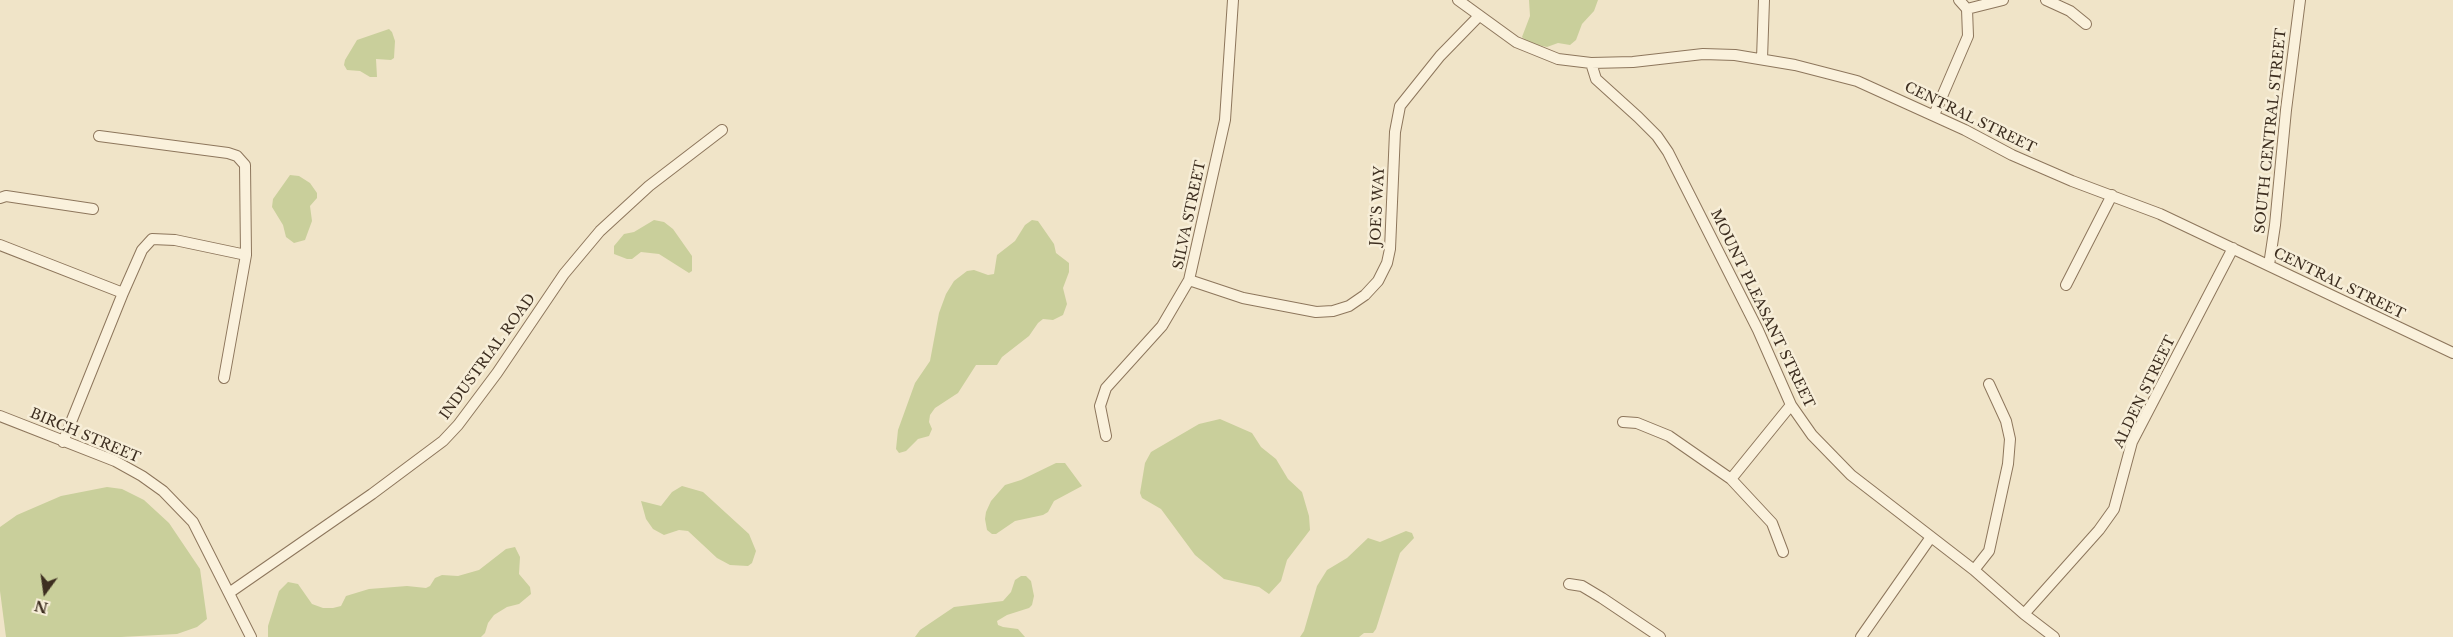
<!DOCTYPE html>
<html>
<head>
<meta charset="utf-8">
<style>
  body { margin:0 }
  #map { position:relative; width:2453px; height:637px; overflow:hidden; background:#f0e4c8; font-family:"Libre Baskerville",serif }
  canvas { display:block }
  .north { position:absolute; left:20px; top:567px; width:50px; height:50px; -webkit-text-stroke:4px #f7eed8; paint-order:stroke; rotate:194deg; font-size:14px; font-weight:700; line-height:20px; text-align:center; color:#3d2e20 }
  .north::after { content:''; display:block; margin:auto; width:18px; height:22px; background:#3d2e20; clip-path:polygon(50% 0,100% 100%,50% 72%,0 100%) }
</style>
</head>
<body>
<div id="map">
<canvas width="2453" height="637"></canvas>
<div class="north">N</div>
</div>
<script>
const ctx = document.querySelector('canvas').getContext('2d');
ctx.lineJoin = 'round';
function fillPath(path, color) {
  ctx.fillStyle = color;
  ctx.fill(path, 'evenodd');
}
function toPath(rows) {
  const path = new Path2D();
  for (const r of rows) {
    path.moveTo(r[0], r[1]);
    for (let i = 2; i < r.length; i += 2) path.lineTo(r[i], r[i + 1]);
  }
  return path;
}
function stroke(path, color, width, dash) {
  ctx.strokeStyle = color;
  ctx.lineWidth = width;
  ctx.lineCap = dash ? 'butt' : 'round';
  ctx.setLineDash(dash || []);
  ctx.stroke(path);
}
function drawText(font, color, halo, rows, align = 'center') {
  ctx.font = font + ' "Libre Baskerville",serif';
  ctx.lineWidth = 5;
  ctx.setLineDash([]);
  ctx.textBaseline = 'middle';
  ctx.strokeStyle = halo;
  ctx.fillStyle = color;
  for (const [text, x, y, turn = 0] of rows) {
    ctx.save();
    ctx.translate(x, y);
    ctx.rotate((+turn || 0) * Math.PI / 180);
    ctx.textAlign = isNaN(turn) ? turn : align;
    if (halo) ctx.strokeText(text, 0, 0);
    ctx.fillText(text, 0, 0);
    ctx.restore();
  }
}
fillPath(toPath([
  [1529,0,1598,0,1594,11,1582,24,1576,40,1570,45,1558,43,1547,47,1528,43,1522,37,1530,16],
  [389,29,392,32,395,41,394,58,391,60,376,59,377,77,370,77,360,71,347,70,344,65,345,60,357,40],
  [290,175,299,176,310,183,317,193,317,198,310,206,312,221,305,240,294,243,286,237,283,225,272,207,273,199],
  [654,220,664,222,673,229,692,256,692,271,689,273,659,254,641,252,632,259,627,259,614,254,614,246,624,234,634,232],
  [1032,220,1038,221,1054,244,1056,253,1069,263,1069,272,1063,288,1067,304,1063,315,1053,320,1043,319,1038,323,1029,336,1002,357,997,365,976,365,958,393,935,408,930,415,929,422,932,429,929,436,918,439,906,451,899,453,896,449,898,430,915,383,930,361,939,313,946,294,954,281,967,271,974,270,988,275,994,274,997,255,1015,241,1025,225],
  [1220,419,1252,433,1261,447,1276,459,1288,479,1302,492,1309,516,1310,530,1287,560,1281,581,1269,594,1259,587,1224,579,1195,555,1161,509,1142,498,1140,493,1145,463,1151,452,1199,424],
  [1056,463,1065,463,1082,486,1054,501,1048,512,1043,515,1015,521,996,534,992,534,987,530,985,519,986,512,991,501,1005,485,1021,480],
  [682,486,703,492,749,534,756,551,752,563,748,566,730,565,717,558,688,531,679,530,664,535,653,529,646,519,641,501,661,506,672,492],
  [107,487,122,489,144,500,169,523,200,569,207,619,197,627,177,634,121,637,6,637,0,591,0,527,17,515,61,496],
  [1406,531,1412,533,1414,538,1400,553,1376,629,1373,633,1364,633,1359,637,1300,637,1304,631,1317,586,1327,570,1347,558,1368,538,1380,542],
  [515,547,520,557,519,574,530,587,531,594,519,604,507,607,494,615,488,623,485,633,481,637,268,637,268,626,279,591,288,582,298,584,312,604,323,608,333,608,341,606,346,596,369,589,407,586,426,588,430,586,435,578,442,575,458,576,479,570,506,549],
  [1021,576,1026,576,1031,581,1034,596,1032,605,1029,608,1007,615,997,621,998,625,1003,627,1018,629,1025,637,915,637,920,630,954,607,1003,601,1011,592,1015,580]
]), '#c9cf9b');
const minor = toPath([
  [1458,0,1516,42,1558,59,1591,63,1633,62,1703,54,1735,55,1795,65,1857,81,1965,130,2012,155,2072,181,2160,214,2453,353],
  [2046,0,2070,11,2086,24],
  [1967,9,2003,0],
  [1762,59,1764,0],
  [1591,63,1596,79,1638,117,1657,136,1668,152,1758,330,1791,405,1812,435,1851,475,1974,570,2024,614,2054,637],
  [1934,115,1968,36,1967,9,1959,0],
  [99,136,228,153,237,156,245,165,246,255,224,378],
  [0,198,6,196,93,209],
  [0,245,123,293,142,250,152,239,175,240,246,255],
  [2269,265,2275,225,2286,110,2300,0],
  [1189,280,1243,298,1316,312,1333,311,1349,306,1365,295,1378,281,1387,263,1390,249,1395,132,1400,106,1440,56,1478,17],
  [2066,285,2112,195],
  [0,416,115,461,142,476,163,491,193,522,251,637],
  [1623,422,1637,423,1669,436,1731,479,1772,523,1783,552],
  [1106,436,1100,406,1106,388,1162,326,1189,280,1225,120,1233,0],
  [63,442,123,293],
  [1731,479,1791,405],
  [1974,570,1989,551,2008,464,2010,439,2006,421,1989,384],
  [1569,584,1582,586,1602,598,1660,637],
  [229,593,372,494,443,441,458,425,497,373,564,274,600,231,649,186,722,130],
  [2024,614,2099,530,2114,509,2132,442,2233,248],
  [1861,637,1931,537]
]);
stroke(minor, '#8d765c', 12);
stroke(minor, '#faf1dc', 10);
drawText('14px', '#3d2e20', '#f7eed8', [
  ["CENTRAL STREET",1970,118,26],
  ["SOUTH CENTRAL STREET",2271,131,-84],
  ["JOE'S WAY",1378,206,-87],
  ["SILVA STREET",1190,215,-78],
  ["CENTRAL STREET",2339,284,26],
  ["MOUNT PLEASANT STREET",1762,309,64],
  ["INDUSTRIAL ROAD",488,357,-54],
  ["ALDEN STREET",2145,392,-64],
  ["BIRCH STREET",85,436,23]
]);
</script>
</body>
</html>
